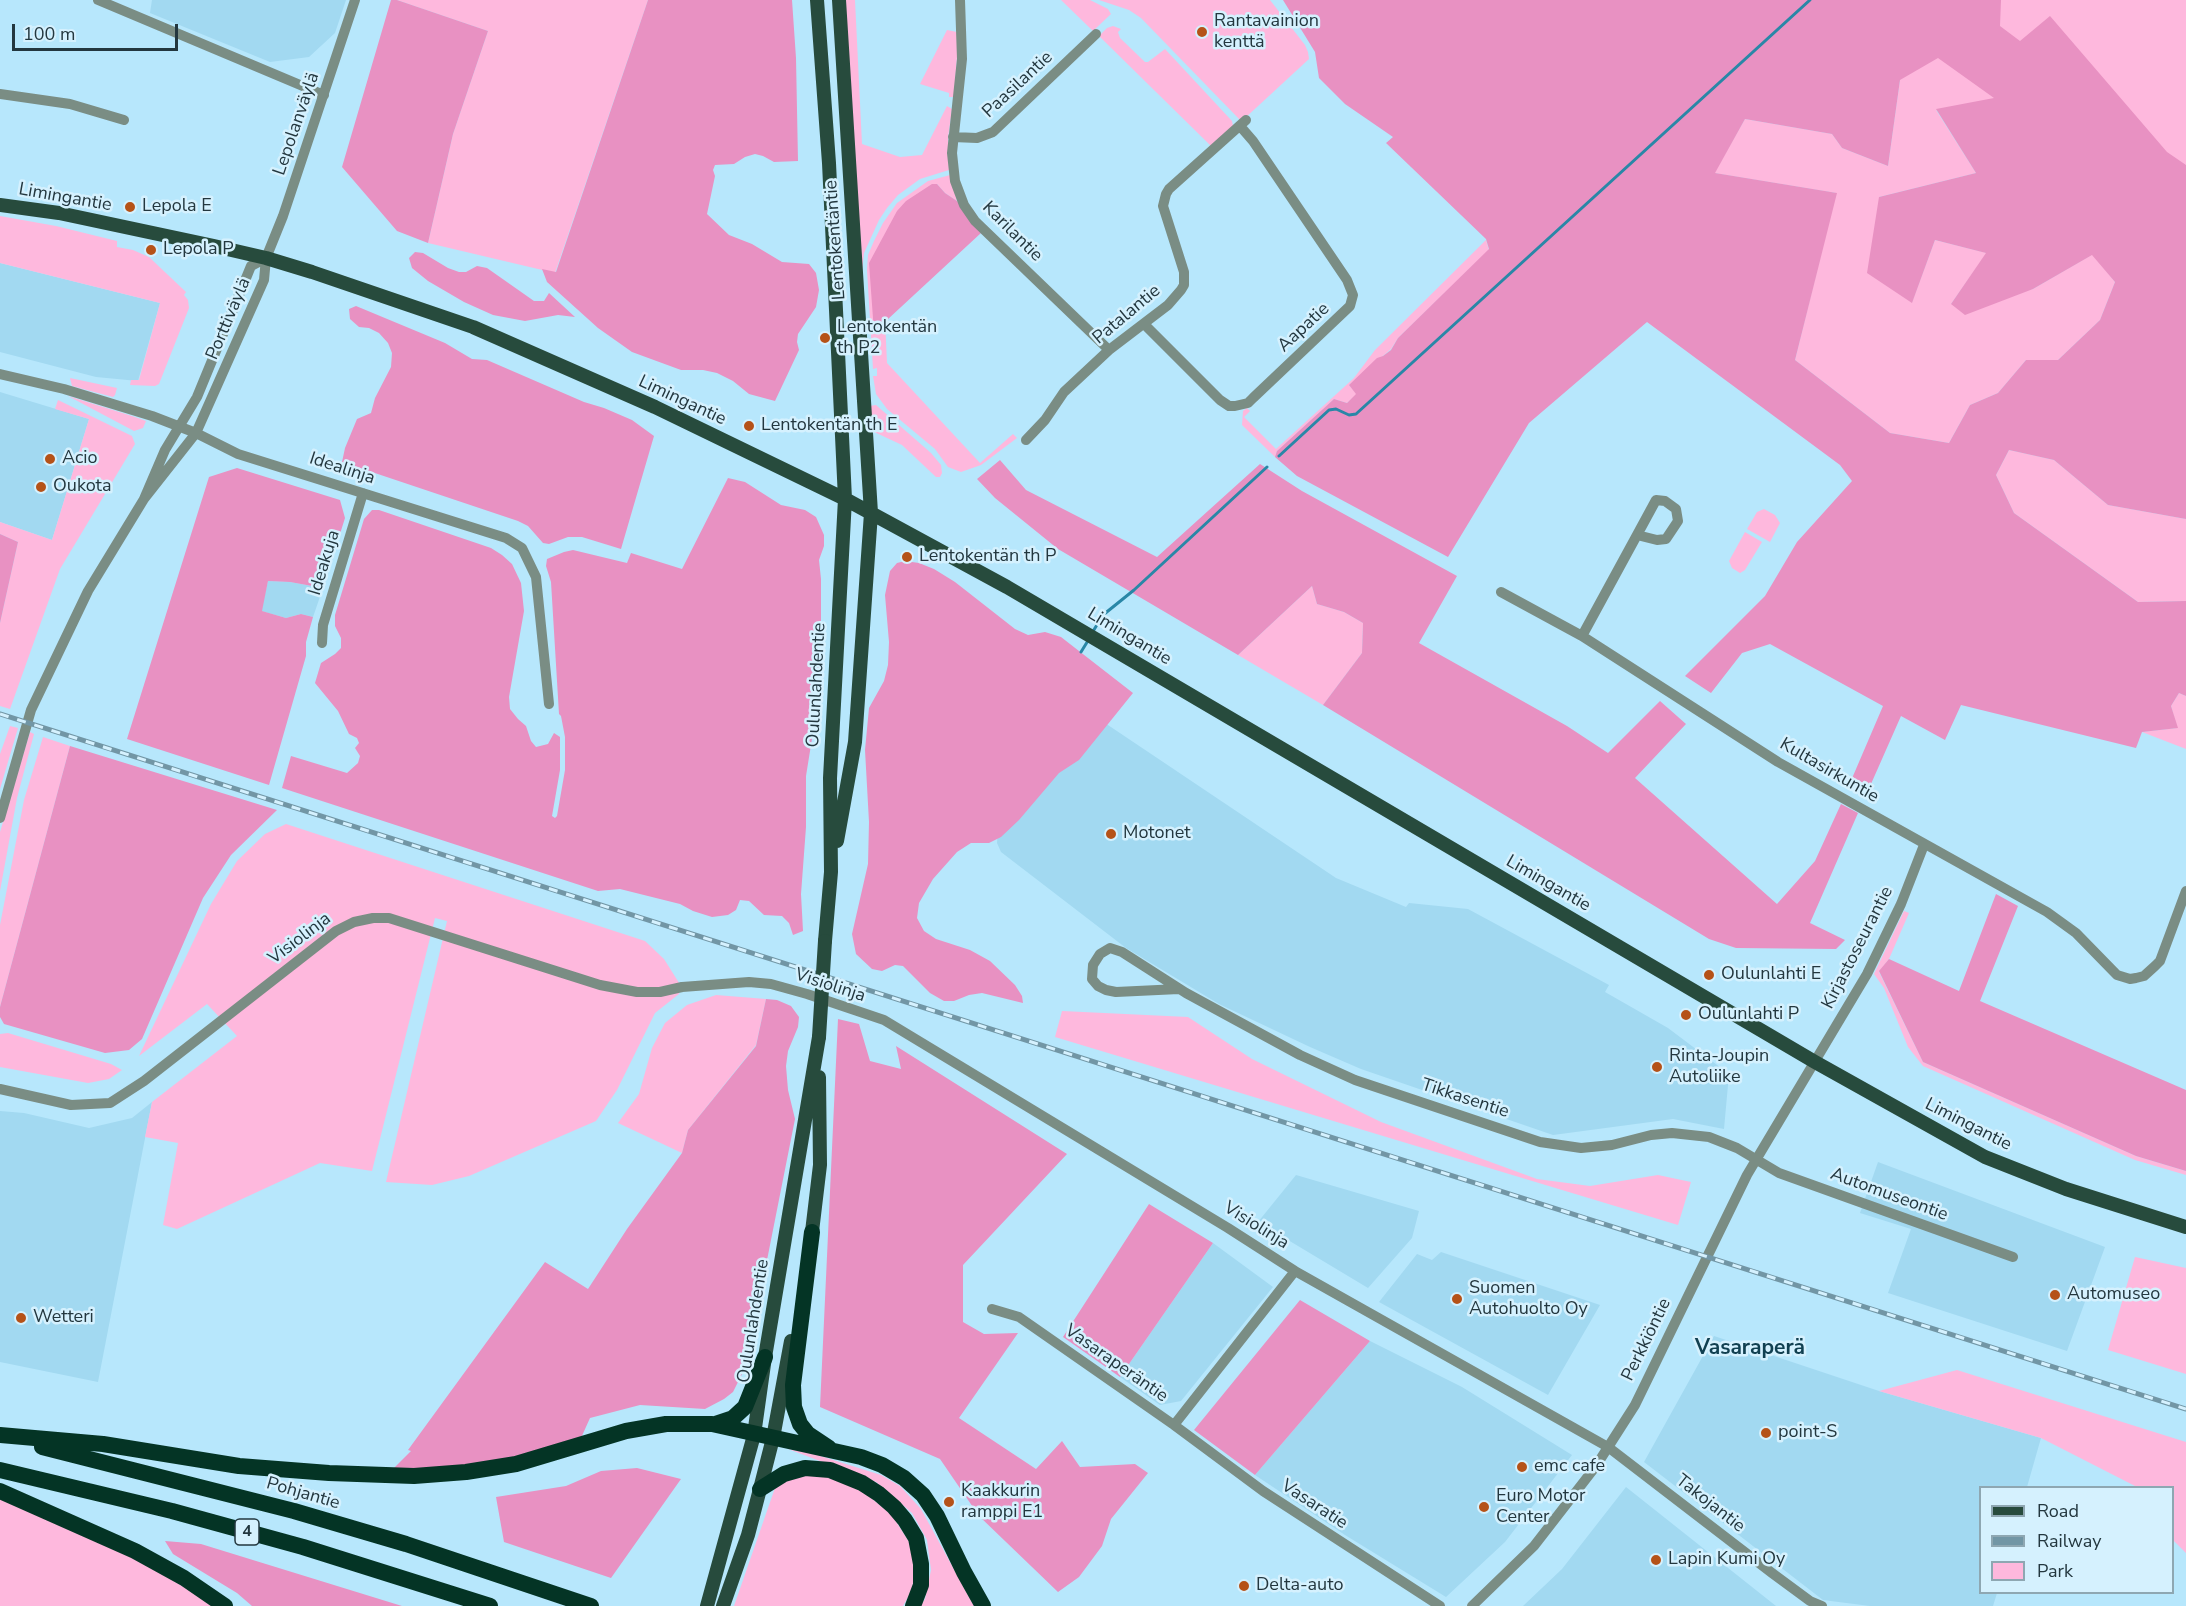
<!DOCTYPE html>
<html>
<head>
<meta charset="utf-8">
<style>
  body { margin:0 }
  #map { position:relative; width:2186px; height:1606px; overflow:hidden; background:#b7e7fc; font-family:"Nunito Sans",sans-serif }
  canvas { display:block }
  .legend { position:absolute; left:1979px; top:1486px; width:195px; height:108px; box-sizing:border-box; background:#d5f1fe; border:2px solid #8ea7b2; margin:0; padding:8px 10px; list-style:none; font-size:18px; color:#23373f }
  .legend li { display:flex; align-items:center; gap:12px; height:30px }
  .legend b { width:30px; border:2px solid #8ea7b2 }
  .scale { position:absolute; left:12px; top:24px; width:166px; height:27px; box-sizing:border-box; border:3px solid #23373f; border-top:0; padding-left:8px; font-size:18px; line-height:21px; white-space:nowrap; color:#23373f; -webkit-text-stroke:4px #d5f1fe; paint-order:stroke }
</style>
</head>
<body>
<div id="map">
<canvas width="2186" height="1606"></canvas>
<ul class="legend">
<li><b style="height:8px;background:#274b3d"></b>Road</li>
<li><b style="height:8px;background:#7296a5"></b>Railway</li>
<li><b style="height:16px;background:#feb8dd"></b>Park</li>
</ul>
<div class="scale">100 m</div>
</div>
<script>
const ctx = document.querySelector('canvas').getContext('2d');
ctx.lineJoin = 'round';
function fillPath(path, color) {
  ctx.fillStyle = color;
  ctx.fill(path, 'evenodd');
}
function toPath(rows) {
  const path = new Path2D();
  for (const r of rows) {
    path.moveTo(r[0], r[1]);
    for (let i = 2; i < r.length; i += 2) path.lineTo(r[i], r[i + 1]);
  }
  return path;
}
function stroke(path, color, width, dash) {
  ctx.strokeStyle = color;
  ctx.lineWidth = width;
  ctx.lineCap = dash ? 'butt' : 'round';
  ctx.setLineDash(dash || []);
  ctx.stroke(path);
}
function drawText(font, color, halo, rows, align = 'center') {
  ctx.font = font + ' "Nunito Sans",sans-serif';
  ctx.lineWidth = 5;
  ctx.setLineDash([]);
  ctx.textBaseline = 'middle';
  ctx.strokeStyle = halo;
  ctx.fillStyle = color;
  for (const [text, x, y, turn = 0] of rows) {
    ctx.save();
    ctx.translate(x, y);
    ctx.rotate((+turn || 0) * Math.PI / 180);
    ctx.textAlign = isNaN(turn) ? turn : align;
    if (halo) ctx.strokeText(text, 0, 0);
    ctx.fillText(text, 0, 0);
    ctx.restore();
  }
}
fillPath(toPath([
  [152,0,346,0,335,33,309,57,270,62,150,13],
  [0,263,160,303,138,381,96,377,0,352],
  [0,392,89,419,52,540,0,522],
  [268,581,290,582,323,588,313,617,301,614,286,618,261,611],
  [1099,719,1336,878,1406,907,1409,903,1468,909,1609,985,1605,992,1668,1028,1729,1074,1724,1129,1673,1119,1553,1135,1361,1069,1310,1047,1219,1004,1126,948,1001,852,997,843,998,830],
  [152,1102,98,1382,0,1362,0,1111,24,1113,89,1128,132,1118],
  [1878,1162,2105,1247,2067,1351,1888,1293,1911,1229,1860,1213],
  [1296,1175,1419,1211,1412,1238,1368,1288,1258,1222],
  [1213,1243,1273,1287,1181,1401,1160,1405,1120,1377],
  [1441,1252,1600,1305,1548,1395,1379,1302,1417,1254,1432,1260],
  [1714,1336,1879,1391,2041,1438,2027,1487,1980,1488,1980,1592,1997,1593,1993,1606,1870,1606,1823,1600,1644,1462],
  [1370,1341,1462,1387,1572,1455,1505,1542,1446,1597,1345,1535,1255,1475],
  [1626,1487,1776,1606,1523,1606,1562,1569]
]), '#a2d9f1');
fillPath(toPath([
  [397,0,648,0,555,273,428,243,453,134,488,31],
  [843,0,855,0,862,144,900,157,922,155,947,106,952,109,948,138,949,170,920,179,898,195,887,208,879,220,864,253,862,272],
  [1061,0,1090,0,1108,9,1111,14,1093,31],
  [1099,0,1270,0,1305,45,1308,52,1309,59,1244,119,1240,120,1141,18,1129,10],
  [1853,0,2186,0,2186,288,1936,110,1976,173,1879,197,1912,302,1935,240,1987,253,1951,304,2033,289,2093,254,2115,282,2100,320,2058,360,2026,360,1998,393,1970,405,1949,443,1890,433,1795,360,1836,193,1714,173,1745,119,1832,134,1842,148,1888,166,1900,80],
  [1113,26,1121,29,1118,32,1120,38,1145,62,1148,62,1165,49,1232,121,1233,126,1211,146,1099,36,1107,28],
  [947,30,957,32,957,57,954,97,949,97,949,93,920,84],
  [950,175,957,201,945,193,937,184,874,331,885,319,887,363,980,463,1013,434,1017,438,981,465,961,472,948,467,935,449,887,409,876,394,873,376,877,376,877,368,873,369,867,270,868,255,874,241,883,223,897,203,928,181],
  [0,216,56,226,117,241,117,247,133,250,149,257,186,292,184,295,188,300,189,308,159,384,155,386,130,385,131,380,139,380,160,303,0,263],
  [1486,240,1489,250,1398,338,1391,349,1349,385,1357,394,1347,403,1334,399,1277,451,1275,457,1242,425,1243,411,1247,408,1250,411,1244,417,1276,449,1354,378,1375,350],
  [70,378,117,388,115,395,113,397,72,386],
  [68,396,132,416,146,421,143,428,134,431],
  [58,400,132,436,135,444,60,569,10,709,0,706,0,623,18,542,0,534,0,522,52,540,89,419,55,409],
  [876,405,931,453,941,465,942,473,940,477,936,477,902,445,870,430,869,406],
  [2009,450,2054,460,2108,505,2186,519,2186,601,2138,602,2014,513,1996,475],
  [1764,509,1775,515,1780,523,1770,542,1747,529,1757,512],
  [1745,532,1762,542,1745,570,1740,573,1732,568,1729,561],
  [1312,586,1317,604,1344,612,1363,623,1362,653,1323,705,1238,655],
  [2179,693,2186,696,2186,749,2142,732,2177,728,2171,706],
  [10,726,18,728,0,789,0,754],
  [30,732,34,734,17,798,0,891,0,832],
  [43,737,70,746,0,1007,0,925,24,800],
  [286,824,645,941,664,959,681,986,679,994,655,1013,617,1090,596,1121,469,1176,432,1185,386,1182,447,921,435,918,372,1171,320,1163,177,1229,163,1225,178,1143,145,1137,152,1102,237,1036,207,1004,139,1056,211,904,237,861,265,834],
  [1904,911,1909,913,1889,959,1879,972,1923,1062,2136,1156,2186,1171,2186,1175,2135,1160,1923,1066,1908,1047,1884,988,1874,974],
  [716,995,766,999,756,1045,688,1130,682,1153,618,1123,639,1094,652,1048,665,1023,687,1005],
  [1062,1011,1188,1017,1252,1059,1381,1122,1537,1179,1590,1186,1658,1175,1691,1182,1678,1225,1055,1037],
  [8,1033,111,1064,122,1070,109,1079,88,1083,0,1067,0,1034],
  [2135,1257,2186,1268,2186,1374,2108,1350],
  [1957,1370,2186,1442,2186,1553,2173,1540,2172,1488,2137,1487,2041,1438,1879,1391],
  [788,1449,811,1453,881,1475,900,1486,921,1509,974,1606,920,1606,925,1599,931,1570,927,1540,912,1513,876,1482],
  [800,1474,824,1476,859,1488,892,1515,911,1545,915,1568,912,1590,903,1606,734,1606,776,1485],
  [0,1498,133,1557,216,1606,0,1606]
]), '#feb8dd');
fillPath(toPath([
  [391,0,397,0,488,31,453,134,428,243,397,231,342,167],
  [648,0,792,0,796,58,798,161,774,162,763,156,755,154,745,157,734,164,715,165,713,170,715,176,707,214,729,235,752,244,782,262,809,264,816,273,819,290,816,307,798,334,797,342,799,350,775,401,749,394,733,381,717,373,703,370,681,370,632,352,598,328,547,282,542,269,556,272],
  [1283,0,2001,0,2000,26,2020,41,2050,16,2167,152,2186,165,2186,519,2108,505,2054,460,2009,450,1996,475,2014,513,2138,602,2186,601,2186,696,2179,693,2171,706,2178,728,2142,732,2136,748,1961,705,1945,740,1901,716,1867,793,1850,783,1883,706,1770,644,1742,653,1711,693,1685,676,1765,596,1797,542,1852,481,1840,465,1647,322,1529,423,1448,557,1297,476,1275,457,1277,451,1334,399,1347,403,1356,394,1349,385,1377,358,1383,356,1391,350,1398,338,1489,249,1486,239,1386,143,1393,137,1345,104,1319,78,1315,52],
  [1938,58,1994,98,1936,109,1976,173,1879,197,1867,273,1912,303,1935,240,1986,253,1951,304,1965,315,2033,289,2092,255,2115,282,2100,320,2058,360,2026,360,1998,393,1970,405,1949,443,1890,433,1795,360,1837,193,1715,173,1745,119,1832,134,1842,148,1888,166,1900,80],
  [932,184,937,184,945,193,957,201,981,233,874,332,869,263,897,211,906,201],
  [415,252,423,253,448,268,459,272,466,272,477,266,487,268,534,301,544,301,549,293,575,317,558,315,525,321,493,315,464,302,428,281,412,268,409,258],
  [356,306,445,343,472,359,487,360,584,402,604,408,632,420,654,436,621,549,582,537,568,537,549,544,543,543,528,526,518,521,342,462,345,448,357,419,371,413,375,398,391,367,392,353,388,343,379,333,369,328,359,327,350,319,349,309],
  [1000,460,1026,490,1157,557,1260,464,1302,491,1457,576,1419,643,1567,726,1608,753,1660,701,1686,724,1635,778,1777,904,1815,861,1841,804,1858,813,1810,923,1845,940,1836,949,1736,948,1709,939,1323,705,1362,653,1363,623,1344,612,1317,604,1312,586,1238,655,1058,549,995,498,977,479],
  [237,468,340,500,345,518,323,588,290,582,268,581,262,611,286,618,301,614,313,617,306,642,306,656,269,785,127,739,209,477],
  [728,478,745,482,781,505,805,510,816,517,824,535,824,546,819,560,821,579,821,639,815,720,806,776,806,827,801,894,803,931,793,935,789,923,782,916,764,915,749,901,740,900,736,910,728,915,712,917,693,911,680,904,620,889,598,891,282,788,291,756,347,773,358,763,360,756,355,748,359,743,357,738,349,734,338,711,315,683,321,663,335,654,341,648,341,638,335,626,335,615,364,519,372,510,379,510,491,548,502,555,512,564,521,583,524,611,509,697,510,709,518,719,526,726,531,741,536,747,548,744,554,733,560,737,560,770,552,816,555,818,557,816,565,770,565,737,561,716,559,714,551,582,546,566,547,559,564,552,573,550,627,563,631,553,682,569],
  [0,534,18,542,0,623],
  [905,561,919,563,934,569,955,582,1015,629,1028,635,1045,632,1061,637,1133,693,1079,760,1059,773,1019,820,1001,837,989,843,971,843,957,852,933,879,919,903,917,918,924,931,936,939,970,950,990,961,1015,985,1022,996,1023,1003,982,993,969,995,954,1001,944,1001,930,993,903,966,895,965,882,971,872,969,856,954,852,934,868,864,869,822,865,750,869,708,884,681,888,665,889,642,885,595,890,571,897,563],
  [70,746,277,810,231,855,203,898,142,1039,129,1050,105,1053,4,1024,0,1017,0,1007],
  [1996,894,2018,906,1980,1001,2186,1090,2186,1171,2136,1156,1923,1062,1879,971,1889,959,1959,991],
  [766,999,777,1000,791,1006,799,1017,798,1027,788,1051,786,1066,788,1090,795,1119,746,1366,733,1392,724,1399,705,1409,640,1405,590,1418,581,1438,486,1465,391,1471,411,1451,408,1450,545,1262,588,1289,627,1229,682,1153,688,1130,756,1046],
  [838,1019,859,1024,870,1061,901,1069,896,1046,1067,1154,963,1265,963,1322,984,1334,1018,1333,959,1418,1036,1469,1062,1441,1080,1467,1135,1464,1148,1473,1111,1519,1102,1546,1079,1577,1058,1592,979,1516,940,1459,820,1407],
  [1149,1204,1213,1243,1120,1377,1063,1337],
  [1300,1300,1370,1341,1255,1475,1194,1430],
  [637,1468,681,1479,611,1578,504,1542,496,1497,566,1486,601,1471],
  [165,1541,201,1544,402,1606,252,1606,237,1593,173,1554]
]), '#e891c2');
stroke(toPath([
  [1279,456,1329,410,1336,409,1349,415,1356,414,1810,0],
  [1092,633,1103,615,1134,590,1267,467],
  [1081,652,1089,639]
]), '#2987a7', 3);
stroke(toPath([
  [98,0,324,95],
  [960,0,962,59,952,153,955,181,964,205,975,221,1109,350],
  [0,94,70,104,124,120],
  [953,137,977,138,993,132,1096,34],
  [266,258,251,266,197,397,165,450,144,499,196,433,264,280,266,258,283,216,355,0],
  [1144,324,1220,400,1229,406,1235,406,1248,403,1253,398,1350,306,1353,295,1347,280,1253,141,1240,126],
  [0,374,64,389,152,416,196,433,238,454,506,538,522,548,536,577,549,704],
  [1026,440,1045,420,1064,392,1109,350,1168,305,1181,290,1184,285,1184,272,1163,206,1166,194,1169,189,1246,120],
  [1501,592,1582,636,1778,762,2047,912,2076,933,2117,975,2130,979,2136,978,2144,976,2155,966,2160,961,2186,891],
  [1582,636,1637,535,1657,540,1666,539,1678,521,1676,509,1665,501,1656,500,1637,535],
  [322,643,323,625,363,493],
  [0,818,31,710,88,591,144,499],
  [1179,989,1116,992,1106,990,1098,986,1092,979,1093,965,1100,954,1110,948,1122,952,1186,993,1300,1055,1355,1080,1540,1142,1581,1148,1612,1145,1651,1135,1672,1133,1709,1137,1737,1148,1779,1173,2013,1257],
  [0,1089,71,1105,110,1103,144,1081,336,931,354,922,373,918,389,918,600,985,637,992,660,992,682,987,749,982,771,984,807,994,884,1020,1228,1228,1295,1271,1608,1447,1772,1573,1810,1601,1822,1606],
  [992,1309,1019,1317,1174,1425,1295,1271],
  [1174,1425,1263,1491,1440,1606],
  [1472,1606,1534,1546,1596,1466,1635,1405,1747,1175,1867,974,1901,904,1924,845]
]), '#7a8d84', 10);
stroke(toPath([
  [817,0,829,163,845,499,830,778,831,872,825,941],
  [0,205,59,213,214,246,266,258,312,272,473,327,655,407,845,499,1007,587,1815,1062,1985,1157,2066,1189,2186,1227],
  [837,841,855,742,871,513,839,0],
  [811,1240,820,1165,819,1077],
  [707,1606,754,1435,765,1357,819,1037],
  [723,1606,748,1535,760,1489,773,1438,791,1341]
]), '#274b3d', 14);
stroke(toPath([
  [812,1232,793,1385,794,1407,800,1424,808,1434,829,1448],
  [715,1424,733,1418,745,1407,765,1357],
  [0,1435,103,1444,239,1466,329,1473,414,1476,466,1472,516,1464,626,1431,666,1424,712,1424,861,1457,882,1465,904,1478,923,1495,937,1516,964,1572,983,1606],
  [42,1447,294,1511,406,1544,591,1606],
  [0,1470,172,1511,303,1547,490,1606],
  [760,1489,784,1474,805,1468,830,1470,862,1483,879,1494,894,1507,905,1520,916,1538,921,1564,921,1585,913,1606],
  [0,1491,135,1551,184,1578,225,1606]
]), '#043425', 16);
const rail = toPath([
  [0,714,2186,1409]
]);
stroke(rail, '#7296a5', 5);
stroke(rail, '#d5f1fe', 3, [9]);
stroke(toPath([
  [819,1037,825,941]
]), '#274b3d', 14);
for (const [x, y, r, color] of [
  [1202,32,6,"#b55218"],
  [130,207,6,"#b55218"],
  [151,250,6,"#b55218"],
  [825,338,6,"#b55218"],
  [749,426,6,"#b55218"],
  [50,459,6,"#b55218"],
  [41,487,6,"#b55218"],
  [907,557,6,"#b55218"],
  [1111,834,6,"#b55218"],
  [1709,975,6,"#b55218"],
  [1686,1015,6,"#b55218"],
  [1657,1067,6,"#b55218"],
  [2055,1295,6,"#b55218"],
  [1457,1299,6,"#b55218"],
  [21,1318,6,"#b55218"],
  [1766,1433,6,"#b55218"],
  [1522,1467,6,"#b55218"],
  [949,1502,6,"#b55218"],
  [1484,1507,6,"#b55218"],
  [1656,1560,6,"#b55218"],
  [1244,1586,6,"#b55218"]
]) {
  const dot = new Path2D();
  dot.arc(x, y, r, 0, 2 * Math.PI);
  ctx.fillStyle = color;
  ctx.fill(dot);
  stroke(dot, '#d5f1fe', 2);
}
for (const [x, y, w] of [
  [247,1532,24]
]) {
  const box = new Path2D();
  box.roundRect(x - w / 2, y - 13, w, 26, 4.5);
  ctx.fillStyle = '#d5f1fe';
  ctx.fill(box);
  stroke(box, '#23373f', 1.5);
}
drawText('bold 16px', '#23373f', null, [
  ["4",247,1532]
]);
drawText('18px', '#23373f', '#d5f1fe', [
  ["Rantavainion",1214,22],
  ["kenttä",1214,43],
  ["Lepola E",142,207],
  ["Lepola P",163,250],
  ["Lentokentän",837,328],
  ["th P2",837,349],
  ["Lentokentän th E",761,426],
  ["Acio",62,459],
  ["Oukota",53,487],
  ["Lentokentän th P",919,557],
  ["Motonet",1123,834],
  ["Oulunlahti E",1721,975],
  ["Oulunlahti P",1698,1015],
  ["Rinta-Joupin",1669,1057],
  ["Autoliike",1669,1078],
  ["Suomen",1469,1289],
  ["Autohuolto Oy",1469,1310],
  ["Automuseo",2067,1295],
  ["Wetteri",33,1318],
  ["point-S",1778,1433],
  ["emc cafe",1534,1467],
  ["Kaakkurin",961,1492],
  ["ramppi E1",961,1513],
  ["Euro Motor",1496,1497],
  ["Center",1496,1518],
  ["Lapin Kumi Oy",1668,1560],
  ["Delta-auto",1256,1586]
], 'left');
drawText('18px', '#23373f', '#d5f1fe', [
  ["Paasilantie",1018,85,-43],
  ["Lepolanväylä",297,124,-71],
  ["Limingantie",65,198,10],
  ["Karilantie",1012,232,45],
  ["Lentokentäntie",836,240,-94],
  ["Patalantie",1127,315,-40],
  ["Porttiväylä",229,319,-67],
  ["Aapatie",1304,328,-43],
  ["Limingantie",682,401,25],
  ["Idealinja",342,469,18],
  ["Ideakuja",325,563,-73],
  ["Limingantie",1129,637,31],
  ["Oulunlahdentie",817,685,-87],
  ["Kultasirkuntie",1829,771,30],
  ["Limingantie",1548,884,30],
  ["Visiolinja",300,939,-37],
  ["Kirjastoseurantie",1858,948,-63],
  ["Visiolinja",830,986,18],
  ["Tikkasentie",1465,1099,18],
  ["Limingantie",1968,1125,27],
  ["Automuseontie",1889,1195,20],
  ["Visiolinja",1256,1226,32],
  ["Oulunlahdentie",754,1321,-81],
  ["Perkkiöntie",1647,1340,-64],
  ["Vasaraperäntie",1116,1364,35],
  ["Pohjantie",303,1494,16],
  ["Takojantie",1710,1504,38],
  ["Vasaratie",1314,1505,33]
]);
drawText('bold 21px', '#114051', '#d5f1fe', [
  ["Vasaraperä",1750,1349]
]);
</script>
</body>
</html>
